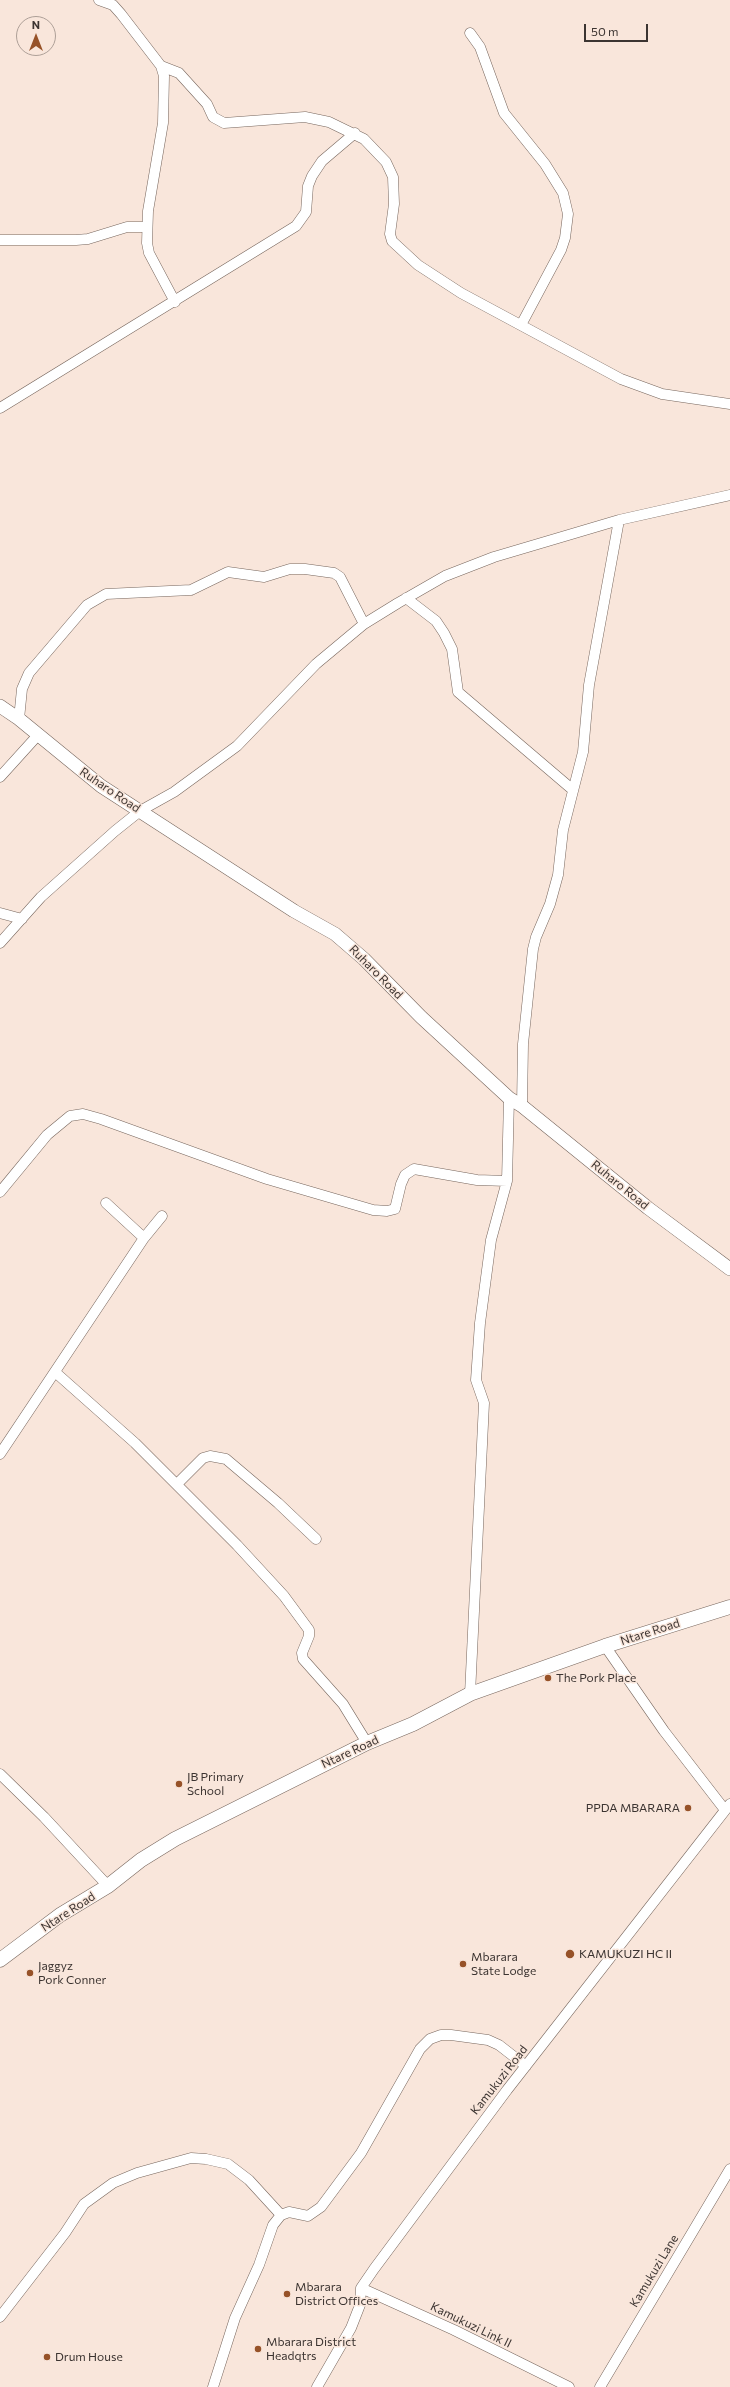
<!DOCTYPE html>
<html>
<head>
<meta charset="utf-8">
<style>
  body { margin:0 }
  #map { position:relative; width:730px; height:2387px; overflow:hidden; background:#f9e6db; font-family:Commissioner,sans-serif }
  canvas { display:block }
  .north { position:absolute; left:16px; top:16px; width:40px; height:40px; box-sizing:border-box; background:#f9e6db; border:1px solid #ad9f97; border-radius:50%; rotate:0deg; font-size:11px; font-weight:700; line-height:16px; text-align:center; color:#3c3431 }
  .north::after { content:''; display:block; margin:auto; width:14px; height:18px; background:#975228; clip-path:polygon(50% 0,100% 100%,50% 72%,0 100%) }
  .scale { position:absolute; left:584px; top:24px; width:64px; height:18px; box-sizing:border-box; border:2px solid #3c3431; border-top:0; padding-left:5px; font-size:12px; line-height:14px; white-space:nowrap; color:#3c3431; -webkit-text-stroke:3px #f9e6db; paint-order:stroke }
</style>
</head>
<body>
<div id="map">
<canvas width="730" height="2387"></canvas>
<div class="north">N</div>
<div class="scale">50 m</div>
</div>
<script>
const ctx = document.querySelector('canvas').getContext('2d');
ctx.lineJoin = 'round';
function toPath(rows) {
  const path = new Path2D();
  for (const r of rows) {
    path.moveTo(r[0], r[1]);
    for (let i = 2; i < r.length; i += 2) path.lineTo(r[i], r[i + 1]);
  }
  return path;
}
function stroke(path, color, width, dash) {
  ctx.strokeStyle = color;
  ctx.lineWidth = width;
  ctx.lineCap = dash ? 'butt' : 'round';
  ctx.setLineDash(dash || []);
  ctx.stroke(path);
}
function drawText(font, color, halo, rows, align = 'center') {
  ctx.font = font + ' Commissioner,sans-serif';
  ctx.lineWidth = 3;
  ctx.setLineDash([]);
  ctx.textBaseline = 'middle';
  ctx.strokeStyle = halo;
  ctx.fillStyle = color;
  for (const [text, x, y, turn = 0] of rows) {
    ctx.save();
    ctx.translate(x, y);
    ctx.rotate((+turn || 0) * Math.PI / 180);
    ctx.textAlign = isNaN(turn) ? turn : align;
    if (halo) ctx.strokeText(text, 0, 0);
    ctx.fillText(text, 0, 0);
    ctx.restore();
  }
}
const minor = toPath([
  [99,0,113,5,121,14,161,66,164,76,163,123,148,211,147,243,149,253,175,302],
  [470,33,480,47,504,113,545,164,563,193,568,214,565,238,561,250,521,325],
  [161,66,179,73,207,104,213,117,224,123,305,117,329,122,364,139,386,162,393,177,394,204,390,234,392,241,418,265,461,293,621,379,662,394,730,404],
  [0,240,76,240,88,239,127,227,147,227],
  [0,408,296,226,306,212,308,186,312,176,322,161,355,133],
  [406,598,436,621,444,633,452,649,458,692,573,790],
  [19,719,22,689,29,673,87,605,106,594,191,590,228,572,264,577,290,569,305,569,334,573,340,577,364,624],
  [0,777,38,735],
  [0,913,22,919],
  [0,943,41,897,115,831,140,811,174,792,237,746,316,664,364,624,398,603,445,576,494,557,619,520,730,495],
  [522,1106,523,1044,533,949,536,937,550,904,558,875,563,830,583,752,589,685,619,520],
  [0,1192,47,1135,70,1116,83,1114,101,1119,267,1179,373,1210,387,1211,395,1209,401,1184,405,1175,414,1169,477,1180,507,1181],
  [106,1203,144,1238],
  [55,1372,135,1443,237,1545,284,1596,309,1630,309,1636,302,1653,303,1659,343,1704,367,1743],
  [0,1454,144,1238,162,1216],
  [177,1484,203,1458,210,1456,226,1459,278,1503,316,1539],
  [605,1646,664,1731,725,1810],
  [470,1694,484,1403,476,1380,480,1323,491,1240,507,1181,509,1098],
  [0,1774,44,1817,108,1886],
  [361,2288,454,2330,569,2387],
  [0,2317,65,2233,84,2204,113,2183,137,2173,191,2158,206,2159,228,2164,249,2180,281,2215],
  [213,2387,235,2318,259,2265,273,2225,281,2215,289,2212,308,2216,321,2207,361,2153,420,2049,430,2039,441,2035,451,2035,488,2040,499,2045,526,2066],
  [317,2387,351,2328,360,2305,361,2288,374,2269,507,2090,730,1804],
  [600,2387,730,2169]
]);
const tertiary = toPath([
  [0,706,19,719,101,786,294,911,335,934,364,959,421,1017,509,1098,522,1106,648,1208,730,1269]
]);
const secondary = toPath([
  [0,1960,60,1915,108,1886,141,1860,175,1839,367,1743,413,1724,470,1694,605,1646,730,1607]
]);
stroke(minor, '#77665d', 11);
stroke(tertiary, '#77665d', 14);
stroke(secondary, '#77665d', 15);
stroke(minor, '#fff', 10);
stroke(tertiary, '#fff', 13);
stroke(secondary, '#fff', 14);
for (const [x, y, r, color] of [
  [548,1678,4,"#975228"],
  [179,1784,4,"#975228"],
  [688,1808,4,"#975228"],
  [570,1954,5,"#975228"],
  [463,1964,4,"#975228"],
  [30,1973,4,"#975228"],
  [287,2294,4,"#975228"],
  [258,2349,4,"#975228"],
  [47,2357,4,"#975228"]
]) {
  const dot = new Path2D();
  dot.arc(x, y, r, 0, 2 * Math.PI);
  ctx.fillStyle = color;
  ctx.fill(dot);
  stroke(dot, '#f9e6db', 1.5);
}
drawText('12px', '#3c3431', '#f9e6db', [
  ["Ruharo Road",110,790,34],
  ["Ruharo Road",376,972,45],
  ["Ruharo Road",620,1185,39],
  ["Ntare Road",650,1632,-18],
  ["Ntare Road",350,1752,-25],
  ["Ntare Road",68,1912,-33],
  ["Kamukuzi Road",499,2080,-52],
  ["Kamukuzi Lane",654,2271,-59],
  ["Kamukuzi Link II",471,2325,26]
]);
drawText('12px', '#3c3431', '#f9e6db', [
  ["The Pork Place",556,1678],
  ["JB Primary",187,1777],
  ["School",187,1791],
  ["PPDA MBARARA",680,1808,"right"],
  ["KAMUKUZI HC II",579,1954],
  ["Mbarara",471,1957],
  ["State Lodge",471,1971],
  ["Jaggyz",38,1966],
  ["Pork Conner",38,1980],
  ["Mbarara",295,2287],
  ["District Offices",295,2301],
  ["Mbarara District",266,2342],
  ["Headqtrs",266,2356],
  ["Drum House",55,2357]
], 'left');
</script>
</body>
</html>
